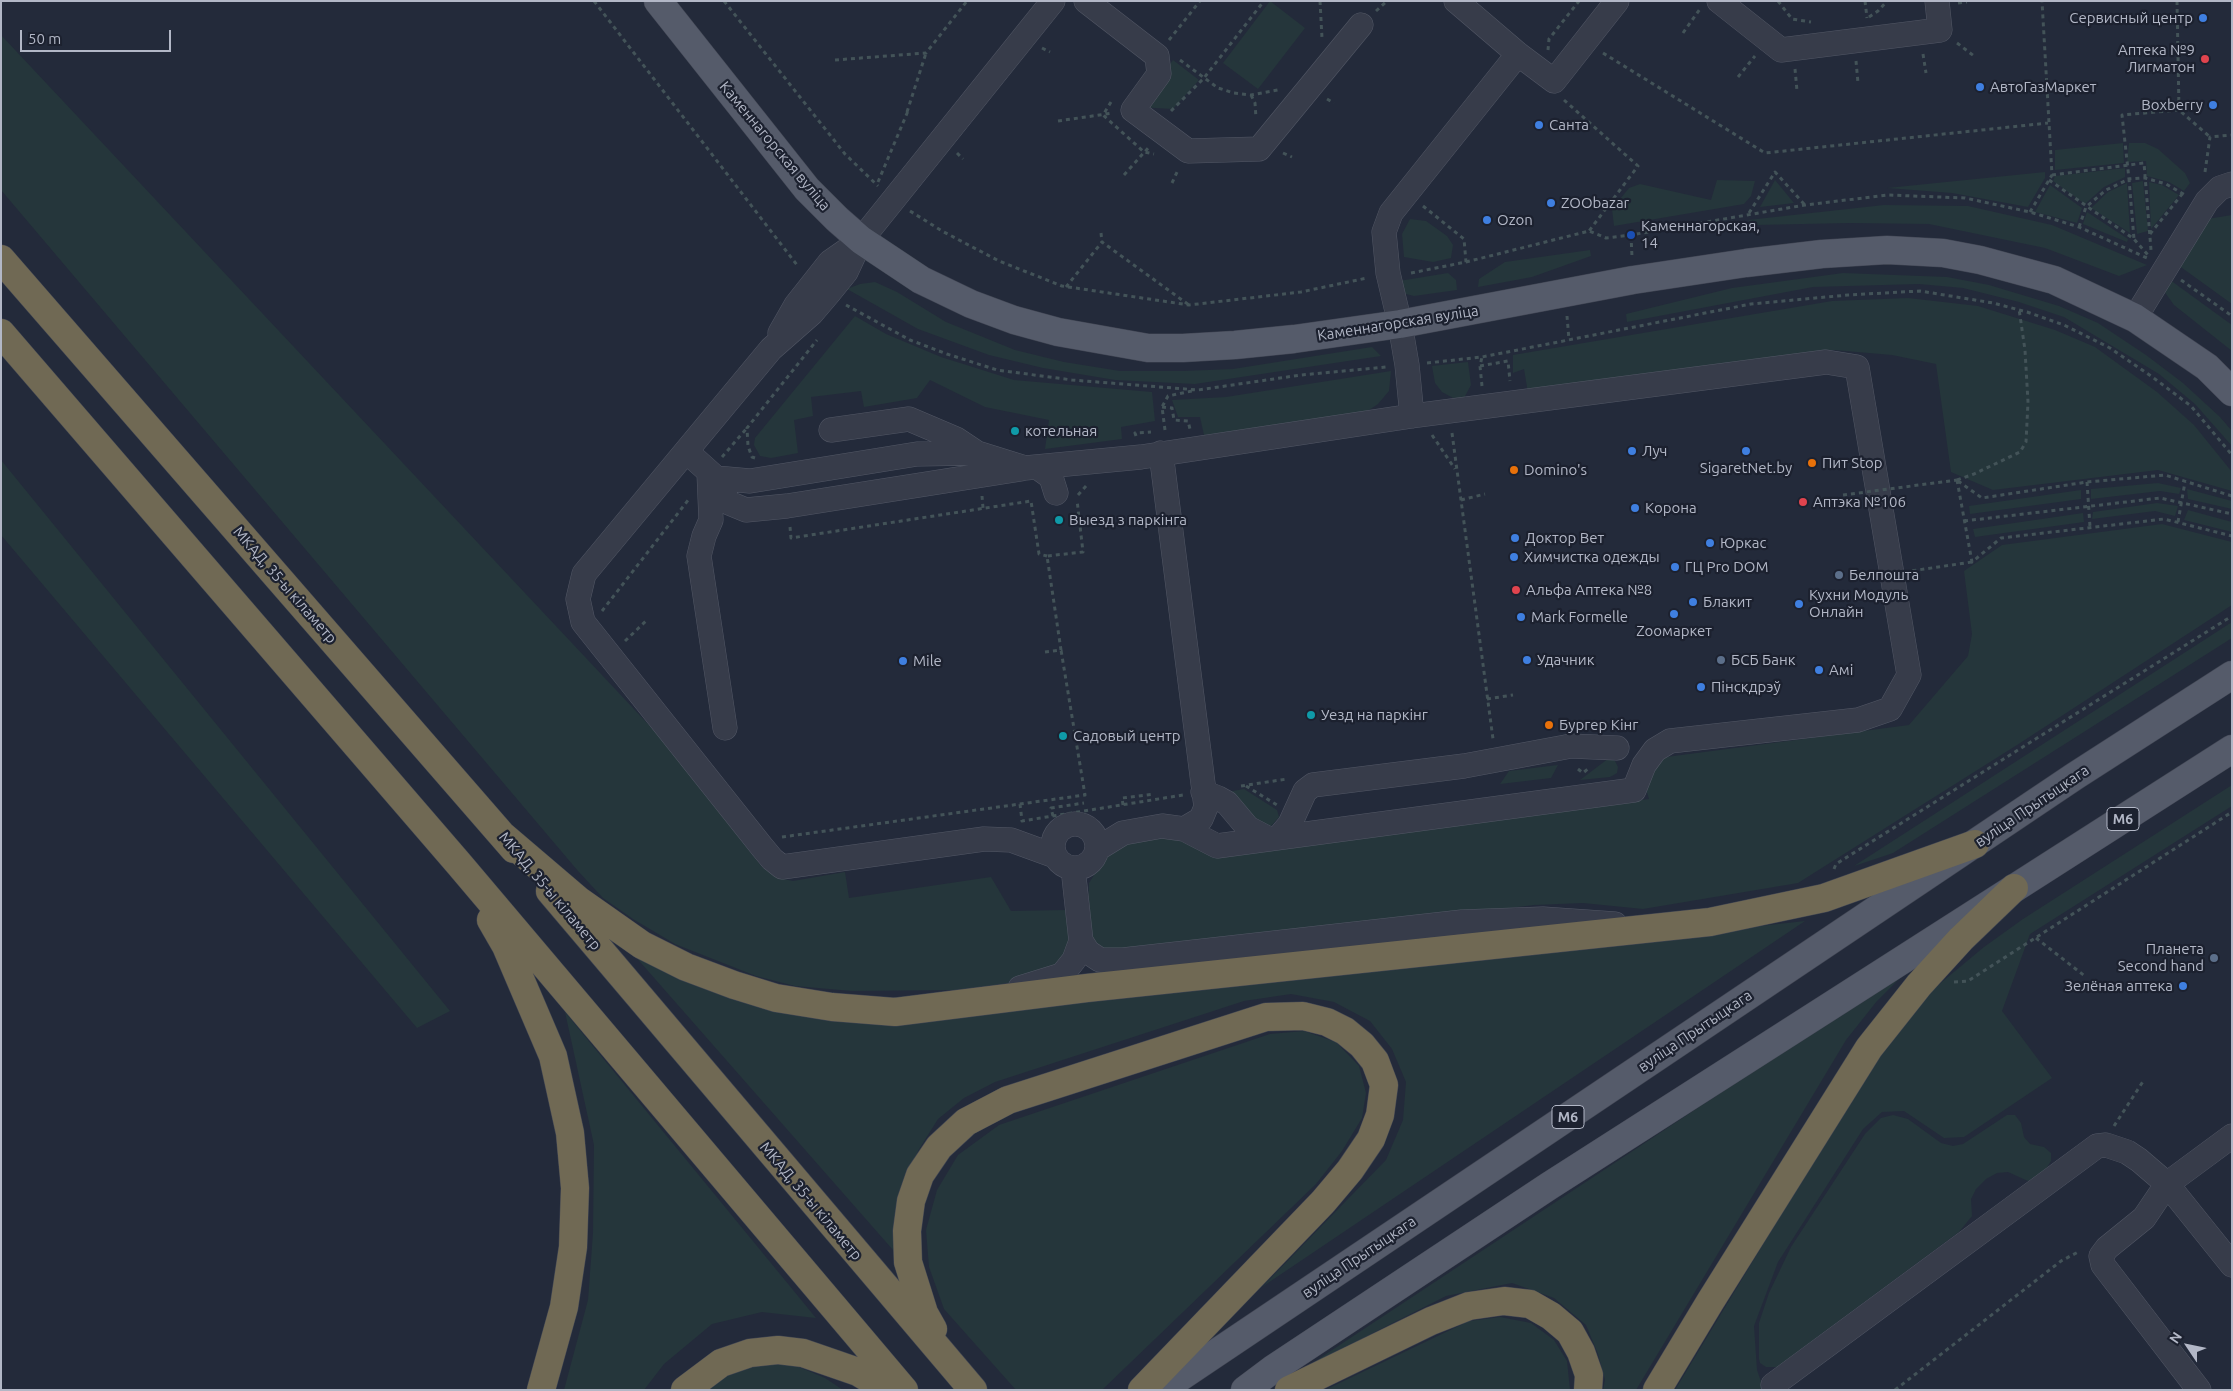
<!DOCTYPE html>
<html>
<head>
<meta charset="utf-8">
<style>
  body { margin:0 }
  #map { position:relative; width:2233px; height:1391px; overflow:hidden; background:#232a3a; font-family:Ubuntu,sans-serif }
  canvas { display:block }
  .frame { position:absolute; inset:0; border:2px solid #b2b7c6; pointer-events:none }
  .north { position:absolute; left:2163px; top:1321px; width:50px; height:50px; -webkit-text-stroke:4px #1c212f; paint-order:stroke; rotate:304deg; font-size:14px; font-weight:700; line-height:20px; text-align:center; color:#b2b7c6 }
  .north::after { content:''; display:block; margin:auto; width:18px; height:22px; background:#b2b7c6; clip-path:polygon(50% 0,100% 100%,50% 72%,0 100%) }
  .scale { position:absolute; left:20px; top:30px; width:151px; height:22px; box-sizing:border-box; border:2px solid #b2b7c6; border-top:0; padding-left:6px; font-size:15px; line-height:18px; white-space:nowrap; color:#b2b7c6; -webkit-text-stroke:4px #1c212f; paint-order:stroke }
</style>
</head>
<body>
<div id="map">
<canvas width="2233" height="1391"></canvas>
<div class="frame"></div>
<div class="north">N</div>
<div class="scale">50 m</div>
</div>
<script>
const ctx = document.querySelector('canvas').getContext('2d');
ctx.lineJoin = 'round';
function fillPath(path, color) {
  ctx.fillStyle = color;
  ctx.fill(path, 'evenodd');
}
function toPath(rows) {
  const path = new Path2D();
  for (const r of rows) {
    if (r.length === 3) {
      path.moveTo(r[0] + r[2], r[1]);
      path.arc(r[0], r[1], r[2], 0, 2 * Math.PI);
      continue;
    }
    path.moveTo(r[0], r[1]);
    for (let i = 2; i < r.length; i += 2) path.lineTo(r[i], r[i + 1]);
  }
  return path;
}
function stroke(path, color, width, dash) {
  ctx.strokeStyle = color;
  ctx.lineWidth = width;
  ctx.lineCap = dash ? 'butt' : 'round';
  ctx.setLineDash(dash || []);
  ctx.stroke(path);
}
function drawText(font, color, halo, rows, align = 'center') {
  ctx.font = font + ' Ubuntu,sans-serif';
  ctx.lineWidth = 4.5;
  ctx.setLineDash([]);
  ctx.textBaseline = 'middle';
  ctx.strokeStyle = halo;
  ctx.fillStyle = color;
  for (const [text, x, y, turn = 0] of rows) {
    ctx.save();
    ctx.translate(x, y);
    ctx.rotate((+turn || 0) * Math.PI / 180);
    ctx.textAlign = isNaN(turn) ? turn : align;
    if (halo) ctx.strokeText(text, 0, 0);
    ctx.fillText(text, 0, 0);
    ctx.restore();
  }
}
fillPath(toPath([
  [1270,1,1305,28,1258,89,1223,63],
  [1,35,663,740,762,867,779,878,793,881,845,872,849,898,991,877,1011,911,1065,910,1072,953,1047,978,958,990,852,991,795,986,756,976,675,944,633,919,603,898,578,871,1,190],
  [1173,60,1199,80,1173,109,1138,107],
  [2123,143,2124,163,2055,170,2055,150],
  [2129,143,2145,143,2158,149,2185,173,2190,183,2184,191,2169,182,2147,176,2146,161,2127,162],
  [2125,168,2125,177,2104,187,2085,204,2053,181,2055,176],
  [2045,172,2045,178,2028,207,1952,193,1887,188],
  [1717,180,1755,181,1751,196,1744,204,1614,226,1612,209,1629,188,1640,184,1711,200],
  [1775,180,1794,203,1760,207],
  [2143,181,2148,231,2137,234,2132,183],
  [2149,182,2162,185,2179,195,2151,229],
  [2127,183,2130,233,2091,208,2108,192],
  [2050,185,2082,208,2077,223,2035,212],
  [1884,205,1968,206,2052,225,2147,265,2119,276,2045,248,1929,224,1850,223,1756,225,1748,220],
  [2087,212,2128,239,2127,242,2083,224],
  [2232,215,2232,304,2178,265,2207,219],
  [1410,219,1426,221,1447,236,1453,245,1451,258,1433,262,1404,257,1402,234],
  [1590,250,1591,256,1532,277,1478,287,1479,279,1505,262],
  [1448,273,1456,280,1457,290,1414,296,1406,294,1401,288,1399,281],
  [1843,273,1947,277,1989,285,2059,306,2098,323,2146,355,2183,383,2220,417,2232,431,2232,446,2195,404,2159,374,2064,317,2019,302,1963,288,1919,284,1813,287,1627,322,1626,314,1732,288],
  [2166,277,2232,325,2232,351,2174,305,2164,291],
  [875,282,897,292,946,322,1015,350,1064,362,1120,371,1183,371,1233,369,1372,347,1381,356,1195,384,1115,380,1043,368,989,355,918,329,847,289,860,284],
  [1908,298,1978,306,2055,330,2095,347,2157,392,2194,425,2232,472,2232,491,2158,470,1993,490,1951,472,1936,364,1892,355,1834,350,1742,361,1528,393,1524,369,1513,373,1513,355,1832,301],
  [855,316,886,334,941,357,1014,380,1152,392,1155,421,1121,427,1122,439,1045,449,1049,420,985,407,930,380,917,398,864,407,861,391,811,397,813,416,794,420,798,453,771,458,760,456,754,445,755,438],
  [1468,362,1471,385,1463,400,1455,399,1442,392,1435,383,1432,366],
  [1391,371,1389,391,1378,404,1363,414,1204,435,1200,417,1178,417,1172,400,1226,397],
  [1,460,450,1011,417,1028,1,535],
  [2158,483,2181,488,2179,494,2160,491,2091,499,2091,489],
  [2187,489,2232,501,2232,509,2188,499],
  [2081,490,2081,499,1970,514,1969,506],
  [2157,503,2178,506,2175,516,2155,511,2092,519,2093,512],
  [2188,510,2232,522,2232,532,2184,520],
  [2083,513,2084,522,1975,537,1973,529],
  [2162,524,2232,542,2232,605,2017,745,1798,883,1643,909,1583,903,1534,905,1116,956,1090,940,1087,923,1089,883,1109,852,1121,840,1182,836,1196,849,1216,855,1649,799,1644,782,1659,758,1909,725,1968,656,1972,634,1964,571,2002,545],
  [2232,622,2232,638,1893,853,1854,866],
  [1609,758,1615,761,1618,767,1617,773,1610,777,1580,780],
  [1558,765,1551,778,1500,784,1509,771],
  [2232,785,2232,806,2030,934,2002,1011,2052,1078,1964,1137,1944,1138,1904,1111,1882,1112,1863,1129,1778,1262,1754,1326,1757,1370,1764,1390,1675,1390,1872,1064,1919,1001,1984,947,2023,919],
  [1244,789,1277,810,1279,817,1271,826,1265,828,1221,793],
  [1805,921,1262,1287,1386,1160,1403,1120,1406,1082,1392,1049,1370,1021,1334,1002,1291,994,1244,1001,995,1082,964,1098,938,1119,918,1151,901,1190,893,1250,634,955,935,1018],
  [1912,966,1877,1001,1846,1040,1636,1390,1603,1390,1605,1380,1598,1354,1586,1325,1554,1298,1512,1283,1446,1296,1308,1366],
  [565,1012,816,1318,762,1312,712,1324,664,1364,644,1390,564,1390,588,1300,593,1233,594,1145],
  [1304,1031,1336,1042,1359,1066,1366,1093,1362,1118,1342,1151,1316,1184,1102,1390,1016,1390,944,1309,929,1267,926,1230,937,1190,958,1155,999,1125,1270,1034],
  [1893,1115,1908,1119,1941,1143,1953,1146,1963,1144,2007,1115,2015,1115,2021,1123,2024,1137,2030,1144,2044,1147,2051,1153,2051,1161,2046,1169,2036,1178,2028,1181,2008,1172,1997,1173,1986,1179,1976,1189,1971,1199,1972,1216,1959,1232,1777,1367,1766,1367,1760,1363,1759,1359,1759,1323,1769,1293,1791,1247,1865,1134,1881,1118],
  [1500,1317,1531,1323,1554,1340,1567,1361,1570,1390,1325,1390,1469,1321],
  [766,1361,792,1364,825,1378,843,1390,706,1390,710,1385,737,1370]
]), '#25363b');
const minor = toPath([
  [1053,1,861,240,846,272,829,293,812,313,771,349,584,574,578,599,583,622,762,847,772,859,782,867,984,839,1011,840,1055,856],
  [1086,1,1157,56,1159,74,1133,110,1188,151,1259,149,1361,25],
  [1456,1,1518,54,1554,81,1617,1],
  [1719,1,1781,50,1940,30,1937,1],
  [2135,318,2207,201,2220,188,2232,184],
  [780,333,796,305,830,262,860,241],
  [1412,416,1407,365,1400,324,1388,273,1384,232,1391,213,1518,54],
  [831,430,909,419,956,439,977,453],
  [687,452,716,478,750,481,917,454,977,453,1025,468,1141,457,1412,416,1826,362,1857,367,1909,675,1890,709,1858,720,1670,741,1655,750,1644,765,1634,790,1217,846,1184,829],
  [1037,467,1051,477,1056,493],
  [709,473,711,520,704,536,699,556,725,728],
  [716,478,729,503,746,510,787,506,1021,469],
  [1203,792,1218,798,1227,803,1248,828,1269,839],
  [1075,846,22],
  [1279,837,1290,824,1305,791,1313,785,1464,766,1571,746,1617,748],
  [1097,849,1123,833,1162,826,1184,829,1201,819,1206,807,1161,453],
  [1073,868,1081,941,1088,952,1100,960,1123,960,1462,922,1543,919,1615,924],
  [1020,988,1062,975,1074,960,1081,941],
  [1773,1385,2097,1146,2106,1145,2127,1152,2139,1160,2167,1184,2232,1136],
  [2199,1390,2103,1265,2101,1256,2107,1248,2144,1218,2167,1184,2232,1265]
]);
const major = toPath([
  [658,1,807,189,837,219,861,240,921,280,971,304,1014,320,1058,332,1148,348,1183,348,1235,345,1294,339,1400,324,1633,280,1746,263,1822,254,1887,250,1943,253,1980,260,2054,280,2135,318,2207,367,2232,392],
  [1161,1390,2075,776,2232,675],
  [1245,1390,1273,1369,1549,1186,2232,749]
]);
const highway = toPath([
  [1,259,514,849],
  [1,333,459,864,904,1390],
  [503,836,578,900,642,945,686,967,734,985,776,998,832,1007,895,1012,1087,988,1710,922,1824,898,1975,844],
  [550,891,973,1390],
  [491,920,506,946,553,1056,570,1133,575,1188,573,1247,564,1307,541,1390],
  [933,1329,924,1313,908,1262,907,1231,911,1201,920,1175,939,1147,966,1122,1008,1100,1266,1017,1303,1016,1327,1022,1345,1031,1362,1045,1375,1061,1384,1085,1380,1115,1371,1139,1350,1170,1323,1202,1142,1390],
  [685,1390,721,1363,750,1353,778,1350,803,1353,858,1372,888,1390],
  [1289,1390,1431,1321,1469,1306,1504,1301,1530,1304,1551,1316,1570,1332,1581,1352,1589,1375,1588,1390],
  [1657,1390,1710,1302,1869,1048,1919,985,1961,939,2014,888]
]);
stroke(minor, '#525765', 25);
stroke(major, '#404553', 29);
stroke(highway, '#3f4452', 29);
stroke(toPath([
  [594,1,797,265],
  [724,1,845,154,878,186],
  [1320,1,1322,38],
  [1778,1,1792,19,1811,22],
  [1865,1,1867,18],
  [2177,1,2179,110,2210,137],
  [1958,3,1967,2],
  [1376,11,1387,1],
  [1869,17,1878,11,1887,1],
  [1683,33,1700,9],
  [1169,40,1200,1],
  [1957,43,1974,56],
  [1042,48,1050,52],
  [1548,50,1549,39,1579,1],
  [1603,53,1765,153,2048,123],
  [1923,54,1926,73],
  [835,60,926,53,967,1],
  [1180,60,1218,88,1234,93,1251,95,1278,90],
  [1856,61,1858,83],
  [1795,69,1797,91],
  [1738,77,1755,56],
  [1251,95,1255,103,1256,118],
  [1327,99,1334,103],
  [1564,100,1638,166,1589,231],
  [1111,102,1103,115,1144,152,1154,154],
  [2179,110,2122,115,2129,179,2145,178,2166,184,2187,196],
  [1171,111,1204,78,1264,1],
  [907,112,926,53],
  [1058,121,1113,113],
  [957,153,963,159],
  [1283,153,1292,157],
  [2205,172,2210,137,2232,135],
  [1124,175,1149,147],
  [2052,175,2144,163,2151,250],
  [2049,180,2134,239,2148,255],
  [878,182,908,111],
  [1172,183,1178,170],
  [1423,206,1464,239,1466,262],
  [910,211,942,231,999,261,1062,286,1189,305,1301,292,1367,278],
  [2030,212,2052,175,2042,1],
  [1749,213,1775,172,1805,205],
  [2079,227,2086,207,2106,190,2129,179,2134,239],
  [1101,233,1102,242],
  [2150,234,2183,193],
  [1631,235,1632,257],
  [1411,273,1466,262,1589,231,1606,238,1631,235,1805,205,1888,195,1965,198,2030,212,2079,227,2147,258],
  [2181,280,2232,316],
  [1066,287,1102,242,1189,305],
  [846,305,910,340,947,354,997,370,1072,380,1198,390,1301,375,1386,367],
  [1567,316,1569,340],
  [1427,363,1482,357,1751,304,1848,295,1920,291,1993,303,2027,312,2064,325,2110,348,2151,376,2191,406,2232,455],
  [1480,366,1508,361,1510,381],
  [1482,386,1480,366,1482,357],
  [1162,407,1172,408,1174,420,1188,421,1190,429],
  [1165,430,1162,407,1168,396,1192,391],
  [1452,433,1493,739],
  [1432,435,1455,469],
  [1136,436,1135,433,1151,432],
  [722,457,747,428],
  [755,458,752,457,748,446,747,428,817,340],
  [1957,480,1972,562,2001,538,2164,519,2232,536],
  [1957,480,1974,474,2020,452,2026,442,2028,402,2025,350,2019,309],
  [1958,481,1982,498,2087,482,2165,475,2232,496],
  [2087,482,2090,527],
  [1078,495,1087,485],
  [982,496,983,508],
  [1461,500,1485,494],
  [1964,521,2160,498,2232,514],
  [2178,522,2185,482],
  [790,527,791,538,1031,501,1039,554,1047,556],
  [602,611,689,499],
  [625,641,646,621],
  [1045,652,1061,650,1047,556,1083,552,1077,500],
  [1487,699,1513,695],
  [1578,769,1583,773,1589,768],
  [1241,786,1287,779],
  [1246,786,1277,805],
  [1020,804,1022,821,1183,795],
  [1123,805,1122,798,1154,794],
  [1053,816,1051,808,1084,803],
  [782,837,1085,795,1061,650],
  [1834,869,1836,864,2232,616],
  [2036,938,2086,977],
  [1954,982,1968,981,2232,812],
  [2114,1126,2144,1080],
  [1895,1390,2061,1261,2080,1251]
]), '#435358', 3, [4, 4]);
stroke(minor, '#373c4a', 24);
stroke(major, '#555b6a', 28);
stroke(highway, '#706954', 28);
stroke(toPath([
  [1843,495,1957,480],
  [1857,579,1972,562]
]), '#435358', 3, [4, 4]);
for (const [x, y, r, color] of [
  [2203,18,5,"#3f7fe0"],
  [2205,59,5,"#e0444e"],
  [1980,87,5,"#3f7fe0"],
  [2213,105,5,"#3f7fe0"],
  [1539,125,5,"#3f7fe0"],
  [1551,203,5,"#3f7fe0"],
  [1487,220,5,"#3f7fe0"],
  [1631,235,5,"#1a4fb4"],
  [1015,431,5,"#0f9aa8"],
  [1632,451,5,"#3f7fe0"],
  [1746,451,5,"#3f7fe0"],
  [1812,463,5,"#e8710a"],
  [1514,470,5,"#e8710a"],
  [1803,502,5,"#e0444e"],
  [1635,508,5,"#3f7fe0"],
  [1059,520,5,"#0f9aa8"],
  [1515,538,5,"#3f7fe0"],
  [1710,543,5,"#3f7fe0"],
  [1514,557,5,"#3f7fe0"],
  [1675,567,5,"#3f7fe0"],
  [1839,575,5,"#5c6f8a"],
  [1516,590,5,"#e0444e"],
  [1693,602,5,"#3f7fe0"],
  [1799,604,5,"#3f7fe0"],
  [1674,614,5,"#3f7fe0"],
  [1521,617,5,"#3f7fe0"],
  [1527,660,5,"#3f7fe0"],
  [1721,660,5,"#5c6f8a"],
  [903,661,5,"#3f7fe0"],
  [1819,670,5,"#3f7fe0"],
  [1701,687,5,"#3f7fe0"],
  [1311,715,5,"#0f9aa8"],
  [1549,725,5,"#e8710a"],
  [1063,736,5,"#0f9aa8"],
  [2214,958,5,"#5c6f8a"],
  [2183,986,5,"#3f7fe0"]
]) {
  const dot = new Path2D();
  dot.arc(x, y, r, 0, 2 * Math.PI);
  ctx.fillStyle = color;
  ctx.fill(dot);
  stroke(dot, '#1c212f', 2);
}
for (const [x, y, w] of [
  [2123,819,32],
  [1568,1117,32]
]) {
  const box = new Path2D();
  box.roundRect(x - w / 2, y - 11.5, w, 23, 4);
  ctx.fillStyle = '#1c212f';
  ctx.fill(box);
  stroke(box, '#b2b7c6', 1);
}
drawText('bold 14px', '#b2b7c6', null, [
  ["М6",2123,819],
  ["М6",1568,1117]
]);
drawText('15px', '#b2b7c6', '#1c212f', [
  ["Сервисный центр",2193,18,"right"],
  ["Аптека №9",2195,50,"right"],
  ["Лигматон",2195,67,"right"],
  ["АвтоГазМаркет",1990,87],
  ["Boxberry",2203,105,"right"],
  ["Санта",1549,125],
  ["ZOObazar",1561,203],
  ["Ozon",1497,220],
  ["Каменнагорская,",1641,226],
  ["14",1641,243],
  ["котельная",1025,431],
  ["Луч",1642,451],
  ["Пит Stop",1822,463],
  ["SigaretNet.by",1746,468,"center"],
  ["Domino's",1524,470],
  ["Аптэка №106",1813,502],
  ["Корона",1645,508],
  ["Выезд з паркінга",1069,520],
  ["Доктор Вет",1525,538],
  ["Юркас",1720,543],
  ["Химчистка одежды",1524,557],
  ["ГЦ Pro DOM",1685,567],
  ["Белпошта",1849,575],
  ["Альфа Аптека №8",1526,590],
  ["Кухни Модуль",1809,595],
  ["Онлайн",1809,612],
  ["Блакит",1703,602],
  ["Mark Formelle",1531,617],
  ["Zooмаркет",1674,631,"center"],
  ["Удачник",1537,660],
  ["БСБ Банк",1731,660],
  ["Mile",913,661],
  ["Амі",1829,670],
  ["Пінскдрэў",1711,687],
  ["Уезд на паркінг",1321,715],
  ["Бургер Кінг",1559,725],
  ["Садовый центр",1073,736],
  ["Планета",2204,949,"right"],
  ["Second hand",2204,966,"right"],
  ["Зелёная аптека",2173,986,"right"]
], 'left');
drawText('15px', '#b2b7c6', '#1c212f', [
  ["Каменнагорская вуліца",775,146,50],
  ["Каменнагорская вуліца",1398,323,-9],
  ["МКАД, 35-ы кіламетр",285,585,49],
  ["вуліца Прытыцкага",2032,806,-34],
  ["МКАД, 35-ы кіламетр",550,891,50],
  ["вуліца Прытыцкага",1695,1031,-34],
  ["МКАД, 35-ы кіламетр",811,1201,50],
  ["вуліца Прытыцкага",1359,1257,-34]
]);
</script>
</body>
</html>
